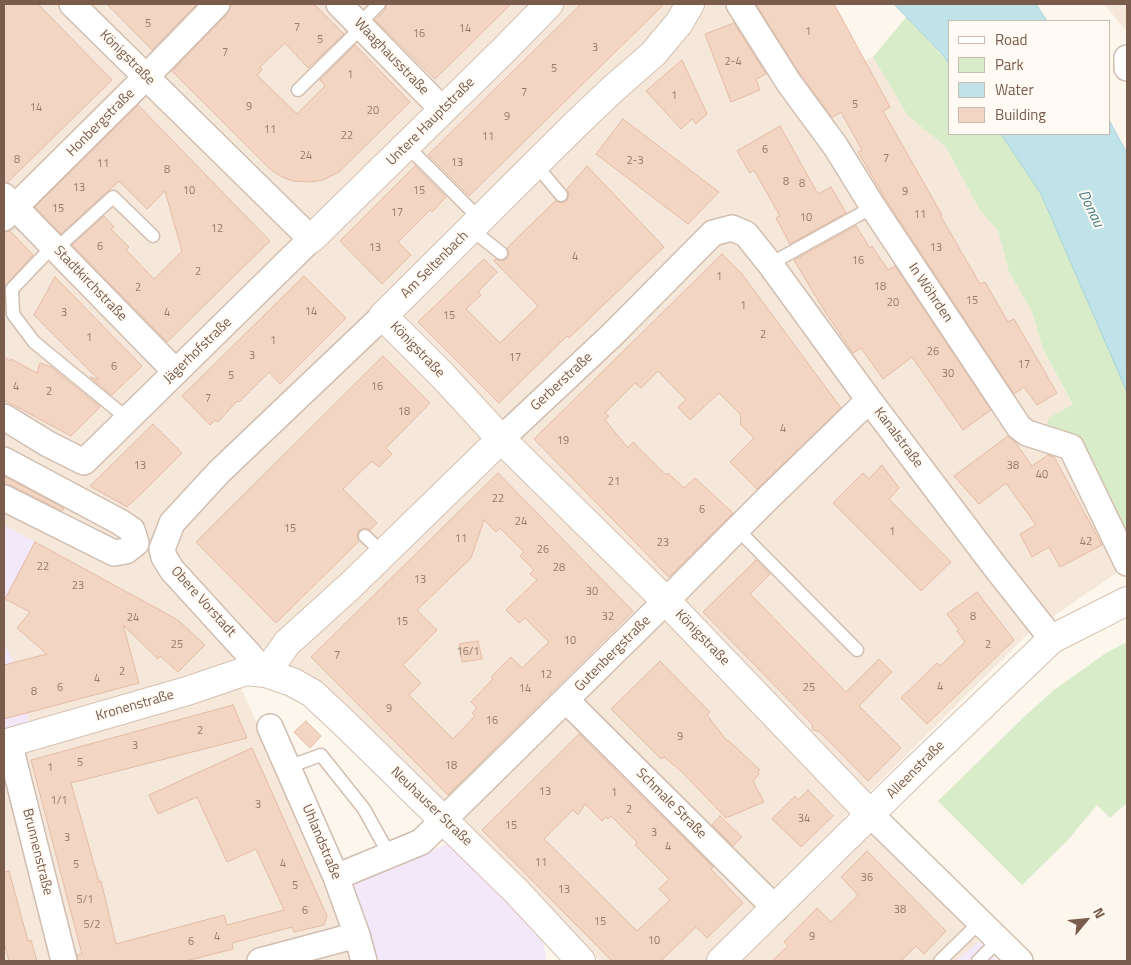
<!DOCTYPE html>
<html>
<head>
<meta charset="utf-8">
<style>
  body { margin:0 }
  #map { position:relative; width:1131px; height:965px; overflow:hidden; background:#fdf6ec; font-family:"Titillium Web",sans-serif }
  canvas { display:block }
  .frame { position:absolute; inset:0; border:5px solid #7a5c4d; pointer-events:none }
  .legend { position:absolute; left:948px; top:20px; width:162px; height:115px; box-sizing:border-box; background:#fffaf3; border:1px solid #cabbb1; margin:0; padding:6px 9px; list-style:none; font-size:15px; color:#7a5c4d }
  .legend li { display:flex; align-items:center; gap:10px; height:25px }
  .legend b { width:25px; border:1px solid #cabbb1 }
  .north { position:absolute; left:1061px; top:895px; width:50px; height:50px; -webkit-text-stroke:4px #fffaf3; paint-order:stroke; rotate:62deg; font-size:14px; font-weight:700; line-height:20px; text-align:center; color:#7a5c4d }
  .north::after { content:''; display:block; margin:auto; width:18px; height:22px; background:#7a5c4d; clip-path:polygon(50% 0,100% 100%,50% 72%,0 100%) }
</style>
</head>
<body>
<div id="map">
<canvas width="1131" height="965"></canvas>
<div class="frame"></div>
<ul class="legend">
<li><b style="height:6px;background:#fff"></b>Road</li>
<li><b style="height:14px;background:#d8ecc9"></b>Park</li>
<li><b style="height:14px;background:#bfe3e8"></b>Water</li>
<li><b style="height:14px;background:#f3d5c3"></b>Building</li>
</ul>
<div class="north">N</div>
</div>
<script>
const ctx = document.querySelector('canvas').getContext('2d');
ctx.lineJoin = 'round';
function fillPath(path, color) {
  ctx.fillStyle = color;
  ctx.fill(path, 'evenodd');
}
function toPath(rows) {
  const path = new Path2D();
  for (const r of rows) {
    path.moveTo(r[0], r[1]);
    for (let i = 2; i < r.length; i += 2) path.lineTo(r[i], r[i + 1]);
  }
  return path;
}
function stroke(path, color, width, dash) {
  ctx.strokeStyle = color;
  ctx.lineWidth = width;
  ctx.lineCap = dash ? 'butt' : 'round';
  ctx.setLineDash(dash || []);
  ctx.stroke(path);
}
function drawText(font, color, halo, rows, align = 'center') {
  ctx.font = font + ' "Titillium Web",sans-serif';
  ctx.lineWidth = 4;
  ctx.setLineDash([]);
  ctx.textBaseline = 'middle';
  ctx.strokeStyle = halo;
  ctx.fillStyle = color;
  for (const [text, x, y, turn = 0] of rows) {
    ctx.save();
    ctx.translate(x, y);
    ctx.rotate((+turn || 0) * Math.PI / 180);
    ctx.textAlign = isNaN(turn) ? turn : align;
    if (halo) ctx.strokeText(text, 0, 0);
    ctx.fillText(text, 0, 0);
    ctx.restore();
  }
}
fillPath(toPath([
  [4,4,733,4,789,95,873,57,908,116,946,147,979,209,998,231,1009,272,1032,312,1043,349,1073,406,1064,453,1124,568,1030,632,844,817,889,845,997,961,600,961,414,774,319,686,262,646,229,661,284,784,341,927,350,961,4,961],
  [1104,4,1127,4,1127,32]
]), '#f5e8da');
fillPath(toPath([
  [4,525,35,542,4,601],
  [4,647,7,649,13,662,30,723,4,730],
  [452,842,541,933,547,961,374,961,347,883],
  [979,941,997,961,956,961]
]), '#f3e8fa');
fillPath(toPath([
  [907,16,950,65,950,134,1001,134,1041,194,1127,392,1127,575,1064,453,1047,449,1048,418,1073,405,1043,349,1032,312,1009,272,998,231,979,209,946,147,908,116,873,57],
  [1127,642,1127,803,1110,818,1097,805,1068,840,1022,885,938,801,1027,714,1054,690,1106,653]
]), '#d8ecc9');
const water = toPath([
  [894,4,1036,4,1047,21,950,21,950,65,940,52,894,4],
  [1110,122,1127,153,1127,392,1041,194,1001,134,1110,134,1110,122]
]);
fillPath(water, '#bfe3e8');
stroke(water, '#a5d3da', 1);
const building = toPath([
  [4,4,38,4,112,80,8,182,4,182,4,4],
  [107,4,197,4,152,50,107,4],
  [231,4,314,4,344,34,308,68,285,43,260,67,262,70,257,75,297,114,325,86,320,80,355,45,410,102,339,172,323,180,311,182,293,181,282,177,271,170,172,71,227,14,231,4],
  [387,4,511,4,435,79,375,20,385,10,387,4],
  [581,4,664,4,469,196,428,155,581,4],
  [756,4,834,4,890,107,883,111,942,215,940,215,980,284,985,282,1008,322,1014,319,1057,393,1037,405,1024,387,1014,394,886,200,858,152,862,150,841,112,832,118,794,65,756,4],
  [734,23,766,74,756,79,760,90,731,102,705,34,734,23],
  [682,60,707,114,696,124,692,119,681,129,646,91,682,60],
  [138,105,270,241,167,342,72,245,104,216,114,227,111,229,129,247,126,250,154,279,182,251,165,191,147,209,119,181,61,234,35,207,138,105],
  [623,119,719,192,688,224,596,154,623,119],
  [780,126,818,194,831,187,846,213,790,244,776,218,780,216,754,170,750,173,737,151,780,126],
  [415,166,446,197,432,212,430,210,398,242,411,255,382,284,340,241,415,166],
  [587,166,664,247,569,338,567,336,499,403,418,322,484,259,497,272,478,292,481,295,466,309,500,343,538,306,494,261,495,259,503,261,507,258,509,254,507,248,555,201,562,203,567,201,569,194,567,189,587,166],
  [856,226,870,248,872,246,888,270,895,266,991,410,963,430,912,357,883,379,861,348,853,353,822,307,794,260,856,226],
  [10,231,33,255,5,286,4,314,4,232,10,231],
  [722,254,742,274,841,408,757,489,730,462,754,438,741,425,740,414,719,393,690,420,678,407,686,400,658,371,641,388,635,383,605,413,609,416,605,420,628,448,633,442,666,475,668,473,684,488,695,478,733,513,669,577,534,439,722,254],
  [304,276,346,318,280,384,269,372,239,402,237,401,218,422,215,420,210,425,182,396,304,276],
  [55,277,142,366,112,395,90,377,99,380,34,315,55,277],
  [383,356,430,403,386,448,392,454,379,467,372,461,343,489,377,523,370,530,366,528,359,530,357,535,359,541,276,623,196,542,383,356],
  [4,357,10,361,11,359,37,373,40,363,51,367,100,407,71,436,4,400,4,357],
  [153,424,182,453,144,491,127,507,90,486,153,424],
  [1008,436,1015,442,1032,466,1048,455,1054,457,1102,545,1060,567,1049,547,1032,557,1020,534,1036,525,1006,483,979,504,954,476,1008,436],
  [882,465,899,488,889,499,951,562,921,591,833,503,863,473,869,479,882,465],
  [498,473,633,611,448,795,311,657,498,473],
  [484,520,496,532,500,528,524,552,520,556,534,570,530,574,537,580,506,610,519,623,525,618,549,642,522,668,511,657,491,677,493,679,471,702,477,708,472,713,475,716,453,739,409,695,421,683,403,665,437,630,417,610,471,558,484,520],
  [4,476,64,508,62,511,10,485,4,484,4,476],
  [35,542,169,615,179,621,205,645,178,672,160,656,158,659,123,625,139,683,4,719,4,665,47,654,17,628,30,612,5,599,35,542],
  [756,560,770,574,750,594,846,692,879,659,892,672,859,706,901,748,868,781,820,732,813,730,812,724,703,612,756,560],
  [977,592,1014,640,927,724,901,698,937,663,940,666,965,642,957,631,959,630,947,614,977,592],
  [478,641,482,659,462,662,459,644,478,641],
  [660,661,710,712,707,715,727,741,728,740,760,770,758,772,759,774,753,781,764,802,726,818,681,771,664,757,661,759,611,709,660,661],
  [233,705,247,738,71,783,99,882,101,881,116,944,224,915,227,925,284,910,256,849,227,862,197,797,158,814,149,795,252,748,327,916,324,925,294,932,292,927,232,943,233,949,186,961,78,961,77,955,82,954,31,760,233,705],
  [306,721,321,736,310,748,294,732,306,721],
  [579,734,713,867,711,869,743,903,707,938,696,927,661,961,612,961,482,830,579,734],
  [585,804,602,821,606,817,608,819,611,816,637,842,635,845,669,879,659,889,670,900,637,931,544,839,573,810,578,815,585,804],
  [808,790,833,816,801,847,772,819,795,796,798,800,808,790],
  [720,816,742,837,733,846,712,825,720,816],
  [867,851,946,931,924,954,916,946,901,961,772,961,788,946,784,942,817,908,831,922,858,895,841,877,867,851],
  [9,871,28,941,31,940,37,961,9,961,4,942,4,872,9,871]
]);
fillPath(building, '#f3d5c3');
stroke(building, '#e6bba3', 1);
const lane = toPath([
  [359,24,379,4],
  [298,90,362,27],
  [407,146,481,220],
  [536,165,561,195],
  [471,229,501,253],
  [53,246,12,289,13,314,34,342,128,419],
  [56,249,113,197,153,236],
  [770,264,873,207],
  [737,529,857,650],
  [365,536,383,553],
  [288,767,321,755,364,809,390,856],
  [940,961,981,921],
  [978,961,999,940]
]);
const street = toPath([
  [339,4,443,110],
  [739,4,789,83,836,147,873,207,1019,427,1027,433,1071,447,1127,563],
  [1127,58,1127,68],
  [4,196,176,372],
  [4,218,146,77,217,4],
  [4,417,48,444,84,462,311,239,72,4],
  [501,439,613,334,713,233,732,228,746,234,770,264,869,400,993,564,1052,639],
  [4,460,120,522,132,530,136,543],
  [4,498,114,553,126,551,136,543],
  [162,549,172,523,219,472,383,316],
  [162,549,164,557,172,570,266,673],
  [566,700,776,909],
  [270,727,336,877,357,935,364,961],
  [9,742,64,961],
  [871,815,1020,961],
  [336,877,421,842,666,601,762,504,869,400],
  [260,961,357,935]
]);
const secondary = toPath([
  [690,4,679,23,653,54,614,88,577,123,383,316,443,376,501,439,666,601,871,815],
  [311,239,504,50,549,4],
  [266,673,287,643,349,587,501,439],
  [4,744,187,691,246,671,266,673,292,682,312,693,341,720,517,892,581,961],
  [721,961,914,771,1052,639,1127,601]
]);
stroke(lane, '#d1beb0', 15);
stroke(street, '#d1beb0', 28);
stroke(secondary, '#d6c0b0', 30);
stroke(lane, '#fff', 12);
stroke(street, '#fff', 25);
stroke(secondary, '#fff', 28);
drawText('11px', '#987a6a', null, [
  ["5",148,24],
  ["7",297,28],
  ["14",465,29],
  ["1",808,32],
  ["16",419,34],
  ["5",320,40],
  ["3",595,48],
  ["7",225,53],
  ["2-4",733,62],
  ["5",554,69],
  ["1",350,75],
  ["7",524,93],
  ["1",674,96],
  ["5",855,105],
  ["9",249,107],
  ["14",36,108],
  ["20",373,111],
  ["9",507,117],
  ["11",270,130],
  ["22",347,136],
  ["11",488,137],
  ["6",765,150],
  ["24",306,156],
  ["7",886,159],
  ["8",17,160],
  ["2-3",635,161],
  ["13",457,163],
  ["11",103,164],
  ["8",167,170],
  ["8",786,182],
  ["8",802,184],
  ["13",79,188],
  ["10",189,191],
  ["15",419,191],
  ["9",905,192],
  ["15",58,209],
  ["17",397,213],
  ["11",920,215],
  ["10",806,218],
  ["12",217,229],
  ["6",100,247],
  ["13",375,248],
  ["13",936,248],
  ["4",575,257],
  ["16",858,261],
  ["2",198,272],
  ["1",719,277],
  ["18",880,287],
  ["2",138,288],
  ["15",972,301],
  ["20",893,303],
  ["1",743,306],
  ["14",311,312],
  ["3",64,313],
  ["4",167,313],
  ["15",449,316],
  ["2",763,335],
  ["1",89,338],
  ["1",273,341],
  ["26",933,352],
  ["3",252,356],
  ["17",515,358],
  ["17",1024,365],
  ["6",114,367],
  ["30",948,374],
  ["5",231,376],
  ["4",16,387],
  ["16",377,387],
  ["2",49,392],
  ["7",208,399],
  ["18",404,412],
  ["4",783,429],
  ["19",563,441],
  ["13",140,466],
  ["38",1013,466],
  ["40",1042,475],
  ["21",614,482],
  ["22",498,499],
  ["6",702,510],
  ["24",521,522],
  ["15",290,529],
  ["1",892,532],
  ["11",461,539],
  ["42",1086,542],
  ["23",663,543],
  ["26",543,550],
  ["22",43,567],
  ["28",559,568],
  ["13",420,580],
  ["23",78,586],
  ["30",592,592],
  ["32",608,617],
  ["8",973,617],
  ["24",133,618],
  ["15",402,622],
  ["10",570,641],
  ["25",177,645],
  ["2",988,645],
  ["16/1",468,652],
  ["7",337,656],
  ["2",122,672],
  ["12",546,675],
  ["4",97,679],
  ["4",940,687],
  ["6",60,688],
  ["25",809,688],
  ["14",525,689],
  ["8",34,692],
  ["9",389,709],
  ["16",492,721],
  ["2",200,731],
  ["9",680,737],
  ["3",135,746],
  ["5",80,763],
  ["18",451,766],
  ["1",50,768],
  ["13",545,792],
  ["1",614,793],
  ["1/1",59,801],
  ["3",258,805],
  ["2",629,810],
  ["34",804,819],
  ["15",511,826],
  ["3",654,833],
  ["3",67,838],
  ["4",668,847],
  ["11",541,863],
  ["4",283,864],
  ["5",76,865],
  ["36",867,878],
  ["5",295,886],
  ["13",564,890],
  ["5/1",85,900],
  ["38",900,910],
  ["6",305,911],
  ["15",600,922],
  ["5/2",92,925],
  ["4",217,937],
  ["9",812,937],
  ["10",654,941],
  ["6",191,942]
]);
drawText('14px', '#7a5c4d', '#fffaf3', [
  ["Waaghausstraße",391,57,46],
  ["Königstraße",127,58,45],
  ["Untere Hauptstraße",431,122,-45],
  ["Honbergstraße",101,123,-45],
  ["Am Seltenbach",435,265,-45],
  ["Stadtkirchstraße",90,284,46],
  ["In Wöhrden",930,293,56],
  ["Königstraße",417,350,46],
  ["Jägerhofstraße",198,351,-44],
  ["Gerberstraße",562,382,-43],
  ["Kanalstraße",898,438,53],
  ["Obere Vorstadt",203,602,48],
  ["Königstraße",702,638,46],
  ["Gutenbergstraße",613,654,-45],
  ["Kronenstraße",135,706,-16],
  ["Alleenstraße",916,770,-45],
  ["Schmale Straße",671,804,45],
  ["Neuhauser Straße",431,807,44],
  ["Uhlandstraße",321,842,67],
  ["Brunnenstraße",37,852,76]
]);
drawText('italic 15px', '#437c86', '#fffaf3', [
  ["Donau",1090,209,64]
]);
</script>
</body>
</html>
